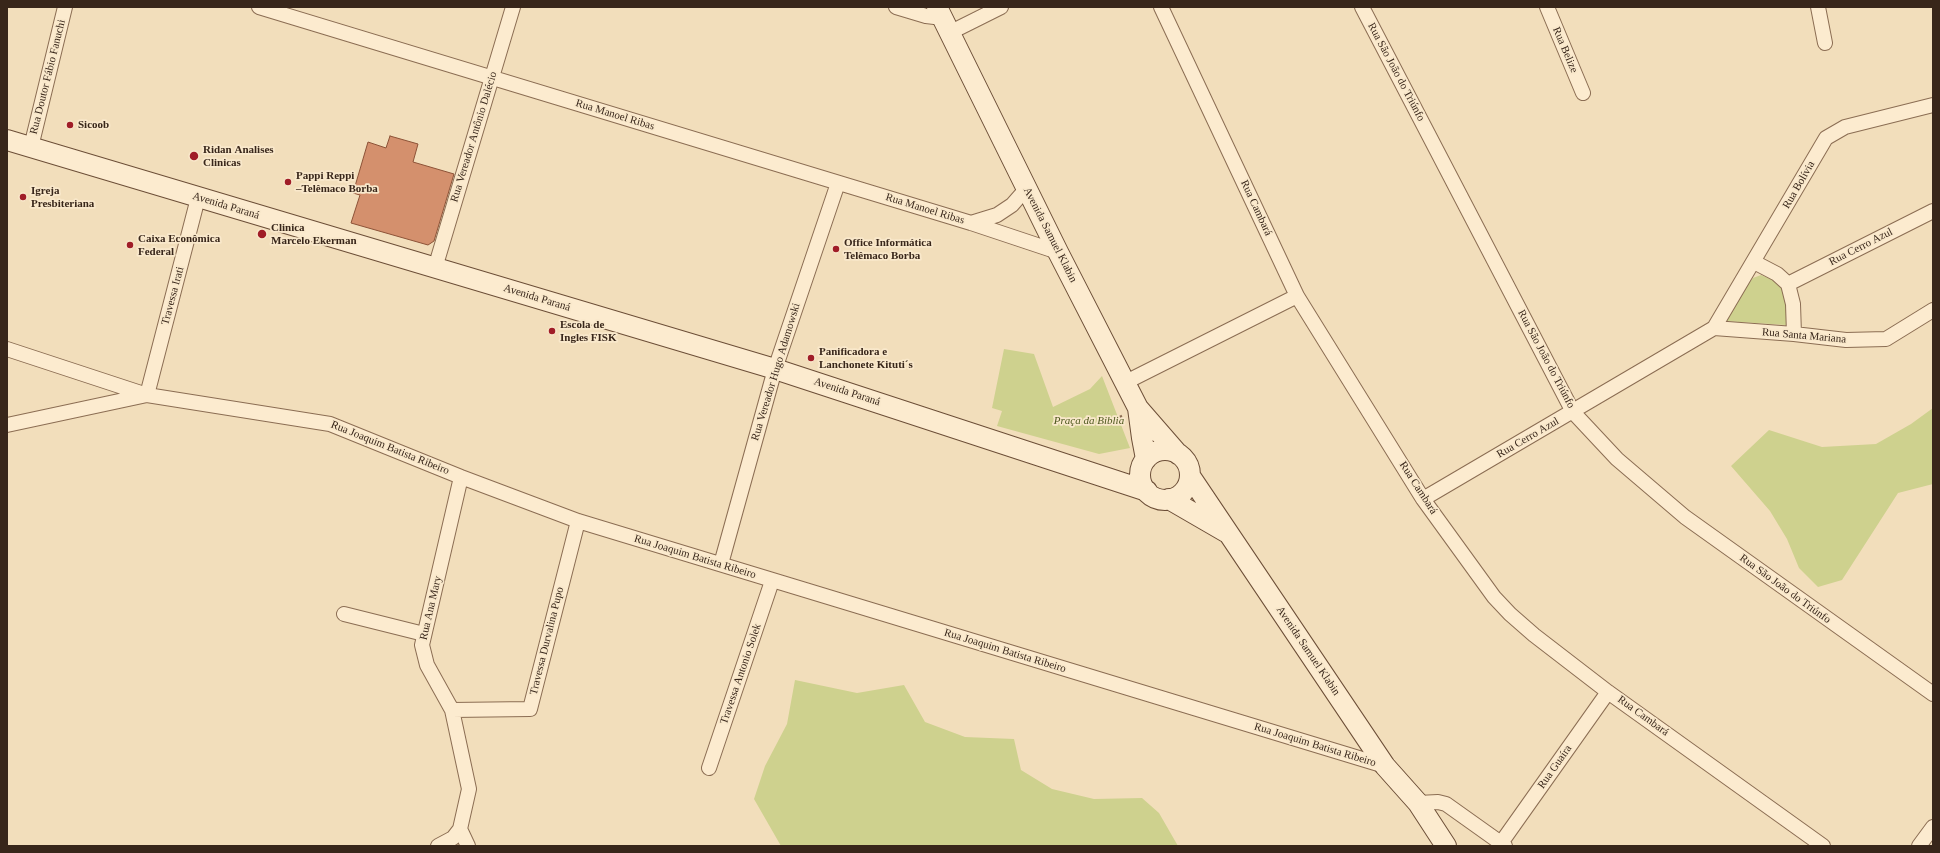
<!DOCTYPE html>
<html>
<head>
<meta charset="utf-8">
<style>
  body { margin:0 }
  #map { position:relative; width:1940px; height:853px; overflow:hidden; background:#f2debb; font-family:"Times New Roman",serif }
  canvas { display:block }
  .frame { position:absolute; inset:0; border:8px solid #38261a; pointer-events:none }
</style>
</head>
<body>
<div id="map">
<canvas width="1940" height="853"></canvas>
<div class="frame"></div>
</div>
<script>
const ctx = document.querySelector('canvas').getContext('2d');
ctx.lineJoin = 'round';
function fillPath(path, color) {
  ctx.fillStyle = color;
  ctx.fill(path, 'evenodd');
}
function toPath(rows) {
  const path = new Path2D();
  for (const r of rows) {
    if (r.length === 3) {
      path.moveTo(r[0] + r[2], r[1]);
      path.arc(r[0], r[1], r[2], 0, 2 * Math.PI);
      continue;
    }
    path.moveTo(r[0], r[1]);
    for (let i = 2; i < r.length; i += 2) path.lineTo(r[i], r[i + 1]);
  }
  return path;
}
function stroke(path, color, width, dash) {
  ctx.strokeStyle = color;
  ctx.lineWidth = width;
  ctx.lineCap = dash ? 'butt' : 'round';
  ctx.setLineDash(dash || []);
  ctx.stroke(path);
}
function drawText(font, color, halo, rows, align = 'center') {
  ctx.font = font + ' "Times New Roman",serif';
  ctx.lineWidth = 3.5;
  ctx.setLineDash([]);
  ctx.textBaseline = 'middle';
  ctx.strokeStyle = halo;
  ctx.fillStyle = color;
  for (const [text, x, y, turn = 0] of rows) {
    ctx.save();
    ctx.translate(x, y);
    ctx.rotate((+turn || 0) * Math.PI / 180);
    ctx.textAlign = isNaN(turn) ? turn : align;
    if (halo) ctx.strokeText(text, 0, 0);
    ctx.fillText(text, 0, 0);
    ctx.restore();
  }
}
fillPath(toPath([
  [1761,275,1780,283,1790,304,1786,325,1725,321,1734,303,1753,278],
  [1004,349,1034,354,1053,407,1090,389,1102,376,1130,448,1099,454,997,426,1002,411,992,408],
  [1933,408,1933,484,1898,493,1842,580,1818,587,1799,568,1787,539,1770,511,1731,466,1769,430,1822,447,1876,444,1911,424],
  [795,680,857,693,904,685,925,722,965,737,1014,739,1021,770,1052,789,1094,799,1142,798,1159,813,1178,846,781,846,754,799,765,766,787,724]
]), '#ced18e');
const building = toPath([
  [390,136,418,144,413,162,454,174,434,241,428,245,351,223,360,195,353,193,368,142,386,148,390,136]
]);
fillPath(building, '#d4906d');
stroke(building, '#8c5237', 1);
const street = toPath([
  [259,7,971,223,1058,252],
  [896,7,926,16,943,18],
  [1161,7,1297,296,1423,499,1494,597,1510,614,1534,635,1608,692,1823,846],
  [1362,7,1573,412,1617,459,1685,517,1933,694],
  [1547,7,1583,93],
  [1818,7,1825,43],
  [949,33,1001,7],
  [31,147,65,7],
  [971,223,997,215,1012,205,1026,189],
  [1754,262,1777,274,1788,284,1793,304,1794,334],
  [435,268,513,7],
  [1788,284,1933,211],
  [1714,328,1826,138,1845,127,1933,105],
  [1714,328,1794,334,1846,340,1886,339,1933,310],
  [7,349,147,395,330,424,461,477,578,521,1385,766],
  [1126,382,1297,296],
  [7,425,147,395,198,198],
  [1423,499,1714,328],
  [721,564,775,369,838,183],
  [344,614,424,634],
  [452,710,530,709,578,521],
  [709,768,772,581],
  [1418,803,1438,802,1446,804,1505,846],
  [460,829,468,846],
  [1501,843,1608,692],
  [438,846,453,838,460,829,469,789,452,710,427,665,422,645,461,477],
  [1919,846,1933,827]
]);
const secondary = toPath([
  [937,7,1058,252,1138,408,1178,454],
  [7,140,775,369,1147,491],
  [1138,408,1142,438,1146,459],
  [1165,475,25],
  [1190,476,1385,766,1418,803,1446,846],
  [1169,499,1226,532]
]);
stroke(street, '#8b6d53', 16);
stroke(secondary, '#6c4e37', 22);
stroke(toPath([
  [1115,419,1122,416]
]), '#8b6d53', 2.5, [3, 2]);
stroke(street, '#fcebcf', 14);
stroke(secondary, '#fcebcf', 20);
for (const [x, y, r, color] of [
  [70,125,4,"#a01d27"],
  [194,156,5,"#a01d27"],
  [288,182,4,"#a01d27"],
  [23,197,4,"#a01d27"],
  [262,234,5,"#a01d27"],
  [130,245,4,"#a01d27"],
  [836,249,4,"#a01d27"],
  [552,331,4,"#a01d27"],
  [811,358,4,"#a01d27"]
]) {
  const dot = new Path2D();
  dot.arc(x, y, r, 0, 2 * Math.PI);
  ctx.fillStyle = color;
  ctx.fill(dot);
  stroke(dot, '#f9e8cb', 1.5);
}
drawText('11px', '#38261a', '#f9e8cb', [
  ["Rua Belize",1565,50,67],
  ["Rua São João do Triúnfo",1396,72,62],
  ["Rua Doutor Fábio Fanuchi",48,77,-76],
  ["Rua Manoel Ribas",615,115,17],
  ["Rua Vereador Antônio Dalécio",474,137,-73],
  ["Rua Bolívia",1799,185,-60],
  ["Avenida Paraná",226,206,17],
  ["Rua Cambará",1256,208,65],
  ["Rua Manoel Ribas",925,209,17],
  ["Avenida Samuel Klabin",1050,235,63],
  ["Rua Cerro Azul",1861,247,-27],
  ["Travessa Irati",173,296,-75],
  ["Avenida Paraná",537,298,17],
  ["Rua Santa Mariana",1804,336,5],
  ["Rua São João do Triúnfo",1546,359,62],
  ["Rua Vereador Hugo Adamowski",776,372,-73],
  ["Avenida Paraná",847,392,18],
  ["Rua Cerro Azul",1528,438,-30],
  ["Rua Joaquim Batista Ribeiro",390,448,22],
  ["Rua Cambará",1418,488,57],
  ["Rua Joaquim Batista Ribeiro",695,557,17],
  ["Rua São João do Triúnfo",1785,589,36],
  ["Rua Ana Mary",431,608,-77],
  ["Travessa Durvalina Pupo",547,641,-76],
  ["Rua Joaquim Batista Ribeiro",1005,651,17],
  ["Avenida Samuel Klabin",1308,651,56],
  ["Travessa Antonio Solek",741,674,-71],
  ["Rua Cambará",1643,716,36],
  ["Rua Joaquim Batista Ribeiro",1315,745,17],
  ["Rua Guaíra",1555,767,-55]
]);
drawText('bold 11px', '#38261a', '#f9e8cb', [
  ["Sicoob",78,125],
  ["Ridan Analises",203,150],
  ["Clinicas",203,163],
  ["Pappi Reppi",296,176],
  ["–Telêmaco Borba",296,189],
  ["Igreja",31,191],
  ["Presbiteriana",31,204],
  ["Clinica",271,228],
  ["Marcelo Ekerman",271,241],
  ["Caixa Econômica",138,239],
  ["Federal",138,252],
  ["Office Informática",844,243],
  ["Telêmaco Borba",844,256],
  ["Escola de",560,325],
  ["Ingles FISK",560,338],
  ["Panificadora e",819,352],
  ["Lanchonete Kituti´s",819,365]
], 'left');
drawText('italic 11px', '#4d571e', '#f9e8cb', [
  ["Praça da Biblia",1089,421]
]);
</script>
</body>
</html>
